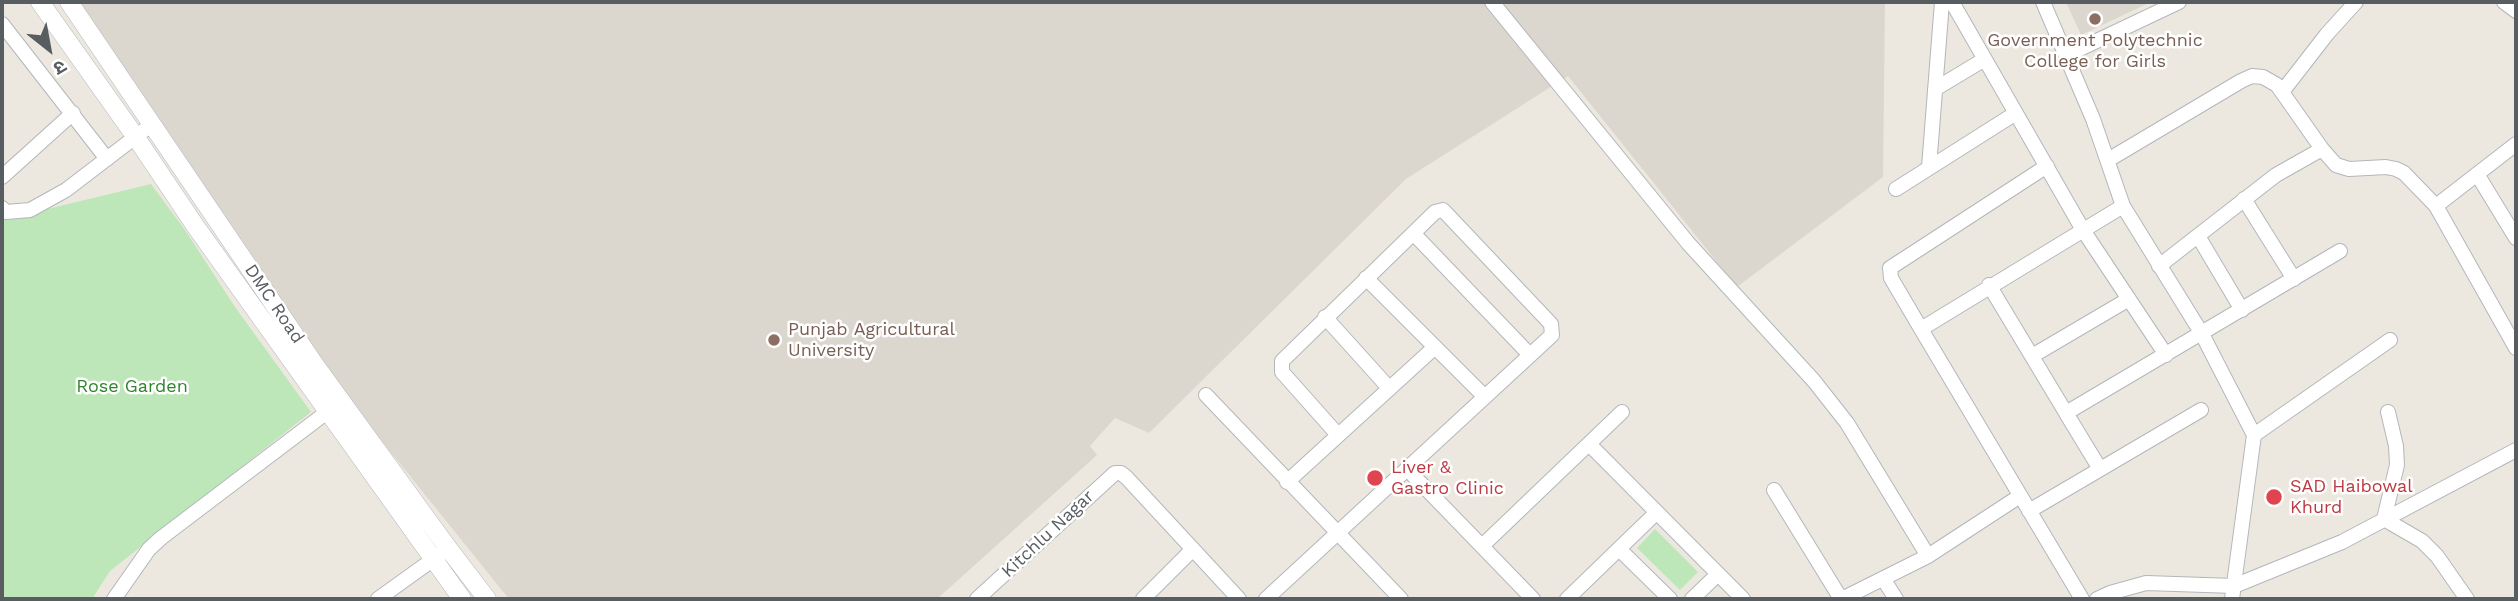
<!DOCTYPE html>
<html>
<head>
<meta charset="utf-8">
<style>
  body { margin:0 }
  #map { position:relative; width:2518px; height:601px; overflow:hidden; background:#ede8df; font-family:"Work Sans","Noto Sans Devanagari",sans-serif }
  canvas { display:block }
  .frame { position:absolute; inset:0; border:4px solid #585d62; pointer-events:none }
  .north { position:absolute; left:14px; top:14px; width:70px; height:70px; -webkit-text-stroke:5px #fff; paint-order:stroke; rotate:149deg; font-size:19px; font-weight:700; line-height:28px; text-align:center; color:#585d62 }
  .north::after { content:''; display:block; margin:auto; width:24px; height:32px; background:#585d62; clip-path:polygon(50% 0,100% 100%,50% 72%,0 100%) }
</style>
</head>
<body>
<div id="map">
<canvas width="2518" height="601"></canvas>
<div class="frame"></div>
<div class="north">उ</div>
</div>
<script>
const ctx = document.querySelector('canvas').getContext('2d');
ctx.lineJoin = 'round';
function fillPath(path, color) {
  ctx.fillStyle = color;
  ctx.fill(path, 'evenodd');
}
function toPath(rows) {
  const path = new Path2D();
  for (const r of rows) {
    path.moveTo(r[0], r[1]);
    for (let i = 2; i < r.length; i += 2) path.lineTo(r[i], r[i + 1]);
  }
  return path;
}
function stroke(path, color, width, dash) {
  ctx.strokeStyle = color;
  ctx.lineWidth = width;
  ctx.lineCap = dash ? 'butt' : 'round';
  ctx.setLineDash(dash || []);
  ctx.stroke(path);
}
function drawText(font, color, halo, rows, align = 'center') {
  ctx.font = font + ' "Work Sans",sans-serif';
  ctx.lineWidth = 5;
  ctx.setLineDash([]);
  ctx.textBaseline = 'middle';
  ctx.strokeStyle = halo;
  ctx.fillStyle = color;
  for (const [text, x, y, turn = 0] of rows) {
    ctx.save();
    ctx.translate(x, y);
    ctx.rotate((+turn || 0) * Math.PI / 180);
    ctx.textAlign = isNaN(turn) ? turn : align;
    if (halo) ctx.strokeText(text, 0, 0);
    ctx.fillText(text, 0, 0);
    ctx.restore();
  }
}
fillPath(toPath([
  [69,2,1885,2,1883,177,1737,287,1568,76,1406,179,1149,433,1115,418,1090,446,1097,455,937,599,509,599,343,393],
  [2066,2,2151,2,2081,35]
]), '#dcd7ce');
fillPath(toPath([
  [151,184,185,230,235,307,311,412,110,571,92,599,2,599,2,220],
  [1655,529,1698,572,1680,590,1637,548]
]), '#bde7b9');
const minor = toPath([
  [1492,2,1688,243,1814,381,1847,423,1928,556],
  [1952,2,2083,230,2166,355],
  [2043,2,2093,119,2123,206,2202,334,2254,435,2232,599],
  [2504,2,2516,11],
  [2,24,107,159],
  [2067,55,2179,2],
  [1935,89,1985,59],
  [2282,92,2327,34,2356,2],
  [2516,144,2436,206,2516,348],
  [2108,160,2241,81,2252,76,2263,77,2277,85,2322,149,2336,165,2349,169,2386,167,2396,169,2404,173,2436,206],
  [1929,167,1942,2],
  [2477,174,2516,238],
  [2,177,73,113],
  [1896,189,2016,113],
  [2244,199,2294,279],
  [2,208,6,212,30,210,66,190,151,125],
  [1414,234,1530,355],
  [2198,236,2242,310],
  [2159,266,2276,175,2322,149],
  [1366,278,1484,396],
  [1989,285,2066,413,2340,251],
  [1325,317,1389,388],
  [1921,329,1891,278,1890,268,2047,166],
  [2032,356,2129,299],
  [1206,395,1401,599],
  [2388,412,2396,446,2397,465,2384,519,2422,541,2437,556,2467,599],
  [2066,413,2100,469],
  [2254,435,2390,340],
  [1589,444,1743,599],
  [1407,469,1533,599],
  [1287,482,1435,347],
  [1774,490,1841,599],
  [2029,511,2201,410],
  [1482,546,1622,412],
  [1619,549,1670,599],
  [1884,580,1896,599],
  [114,599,149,549,161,538,335,406],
  [378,599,442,553],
  [977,599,1115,473,1121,473,1127,478,1239,599],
  [1143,599,1193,549],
  [1266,599,1552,335,1551,324,1443,210,1435,212,1282,361,1282,372,1338,435],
  [1567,599,1657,512],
  [1692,599,1718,574],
  [1842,599,1928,556,2020,496],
  [2082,599,1921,329,2123,206],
  [2097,599,2110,593,2146,583,2234,586,2342,542,2516,450]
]);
const tertiary = toPath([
  [40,2,135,136,196,227,462,599],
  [69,2,315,365,448,548,487,599]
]);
stroke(minor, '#b2b7bb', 16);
stroke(tertiary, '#b2b7bb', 19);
stroke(minor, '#fff', 14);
stroke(tertiary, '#fff', 18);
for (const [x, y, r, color] of [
  [2095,19,7,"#8d6e63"],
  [774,340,7,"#8d6e63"],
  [1375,478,9,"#e0444e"],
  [2274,497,9,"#e0444e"]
]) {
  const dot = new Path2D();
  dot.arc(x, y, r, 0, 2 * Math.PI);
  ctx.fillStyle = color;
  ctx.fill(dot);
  stroke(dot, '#fff', 2.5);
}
drawText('18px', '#785e54', '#fff', [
  ["Government Polytechnic",2095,41],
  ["College for Girls",2095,62],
  ["Punjab Agricultural",788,330,"left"],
  ["University",788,351,"left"]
]);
drawText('18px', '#585d62', '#fff', [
  ["DMC Road",274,304,56],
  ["Kitchlu Nagar",1048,534,-43]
]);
drawText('18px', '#31842e', '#fff', [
  ["Rose Garden",132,387]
]);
drawText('18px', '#be3a42', '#fff', [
  ["Liver &",1391,468],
  ["Gastro Clinic",1391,489],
  ["SAD Haibowal",2290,487],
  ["Khurd",2290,508]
], 'left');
</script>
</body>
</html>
